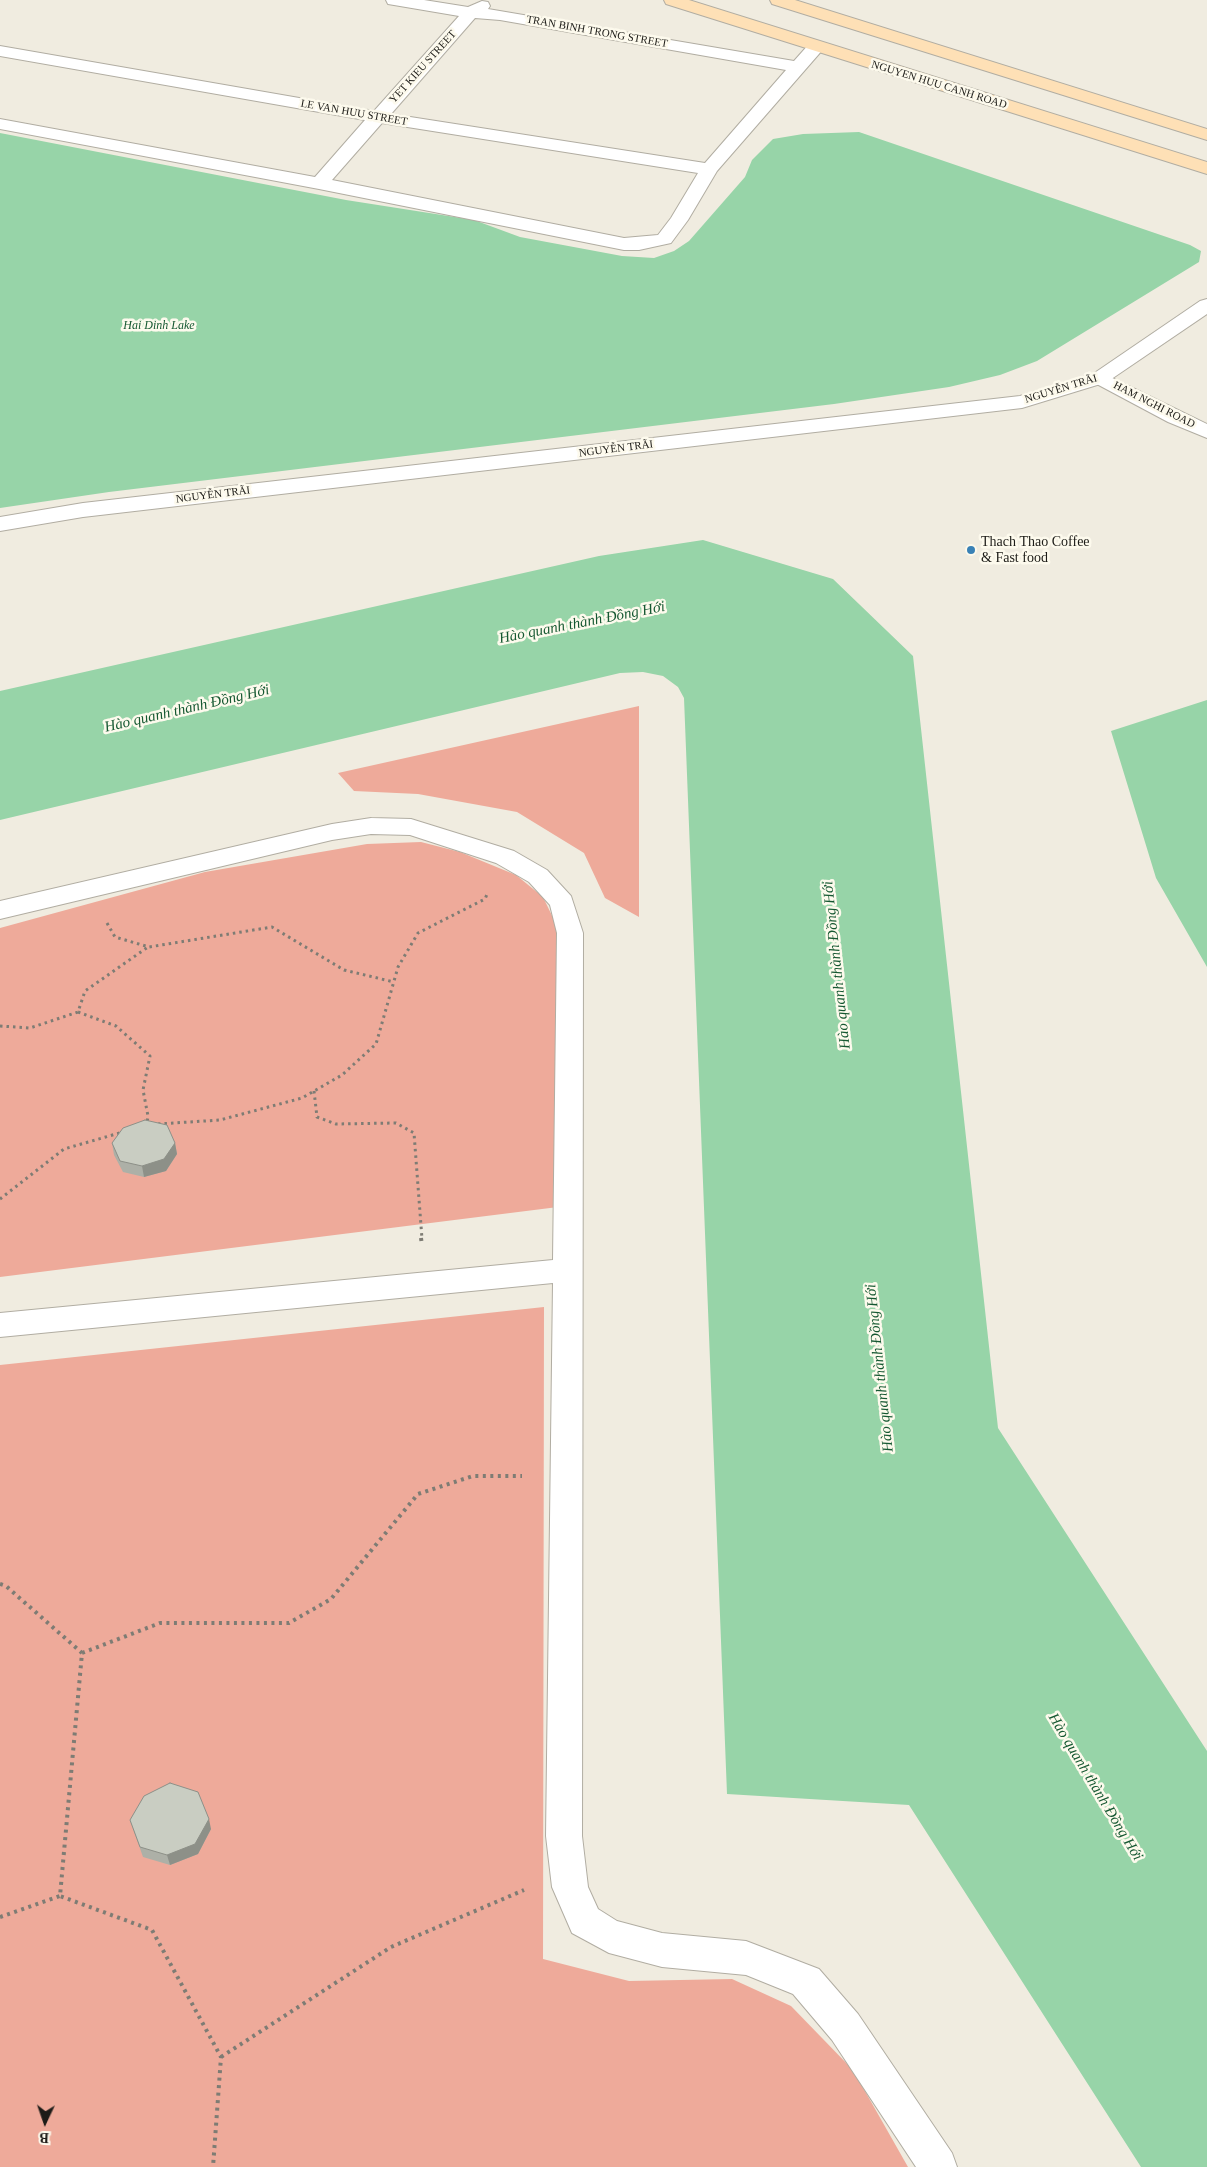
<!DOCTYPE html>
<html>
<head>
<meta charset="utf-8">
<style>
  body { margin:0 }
  #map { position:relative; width:1207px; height:2167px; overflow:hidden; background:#f0ece0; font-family:"Times New Roman",serif }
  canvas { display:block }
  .north { position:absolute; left:20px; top:2097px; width:50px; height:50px; -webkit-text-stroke:4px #fdfaed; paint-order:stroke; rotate:183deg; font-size:14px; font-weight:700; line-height:20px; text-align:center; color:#1c1b17 }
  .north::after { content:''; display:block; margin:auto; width:18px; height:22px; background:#1c1b17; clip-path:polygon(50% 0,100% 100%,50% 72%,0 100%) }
</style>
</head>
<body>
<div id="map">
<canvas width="1207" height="2167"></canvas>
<div class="north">B</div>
</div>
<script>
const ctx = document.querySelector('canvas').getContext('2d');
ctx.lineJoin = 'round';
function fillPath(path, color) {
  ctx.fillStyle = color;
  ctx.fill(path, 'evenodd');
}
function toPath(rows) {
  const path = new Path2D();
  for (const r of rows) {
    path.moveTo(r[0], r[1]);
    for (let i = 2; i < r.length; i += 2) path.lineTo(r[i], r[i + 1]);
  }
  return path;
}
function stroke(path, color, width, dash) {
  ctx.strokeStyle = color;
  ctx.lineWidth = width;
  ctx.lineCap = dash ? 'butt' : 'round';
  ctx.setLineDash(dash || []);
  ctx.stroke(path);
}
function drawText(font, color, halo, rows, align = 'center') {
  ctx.font = font + ' "Times New Roman",serif';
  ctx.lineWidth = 5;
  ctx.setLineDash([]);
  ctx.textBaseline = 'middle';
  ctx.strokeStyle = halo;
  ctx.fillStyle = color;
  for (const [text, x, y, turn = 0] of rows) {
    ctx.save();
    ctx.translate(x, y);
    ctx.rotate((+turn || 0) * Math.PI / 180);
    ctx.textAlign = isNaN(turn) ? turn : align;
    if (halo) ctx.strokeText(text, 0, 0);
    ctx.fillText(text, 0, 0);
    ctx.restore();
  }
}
fillPath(toPath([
  [639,706,639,917,605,898,584,853,517,812,418,794,354,791,338,773],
  [421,842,460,852,516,875,543,897,557,926,558,1207,0,1277,0,928,205,872,367,844],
  [544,1307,543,1959,629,1981,732,1979,791,2006,853,2070,908,2167,0,2167,0,1365]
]), '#eeaa9a');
fillPath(toPath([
  [859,132,1190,245,1201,251,1199,262,1037,361,1000,375,949,387,834,404,109,492,0,508,0,133,346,200,474,220,520,237,622,256,654,258,674,251,689,241,745,177,752,160,773,139,803,134],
  [703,540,833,579,913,656,998,1428,1207,1751,1207,2167,1141,2167,909,1805,727,1794,684,698,678,687,663,676,643,672,620,673,0,820,0,691,599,556],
  [1207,700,1207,967,1156,878,1111,731]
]), '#97d4a8');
const minor = toPath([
  [386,0,424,0,468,7,482,1,488,2,490,6,488,9,794,61,810,43,822,43,825,47,717,171,688,220,671,243,639,250,624,250,319,189,0,129,0,119,315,177,365,120,0,56,0,46,374,111,459,16,394,5,388,4,386,0],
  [475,18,500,20,786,70,705,163,391,114,475,18],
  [382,123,698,173,671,218,658,235,624,238,332,180,382,123],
  [1100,372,1207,424,1207,438,1168,422,1093,382,1090,378,1093,374,1100,372],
  [371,818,411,819,514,851,547,870,571,896,583,933,582,1836,588,1887,598,1909,617,1921,662,1933,746,1941,819,1969,858,2014,952,2153,957,2167,916,2167,832,2040,793,1994,746,1975,662,1967,609,1953,572,1933,552,1887,546,1836,553,1283,0,1337,0,1313,553,1260,557,933,550,905,529,882,496,863,410,835,371,834,332,840,0,919,0,901,332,824,371,818]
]);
const tertiary = toPath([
  [1207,299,1207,314,1107,382,1022,408,83,517,0,531,0,517,83,503,1020,396,1093,374,1200,301,1207,299]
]);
const secondary = toPath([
  [664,0,689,0,1207,162,1207,174,666,4,664,0],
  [770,0,795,0,1207,129,1207,140,772,4,770,0]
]);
stroke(minor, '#b1ada2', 2);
stroke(tertiary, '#b1ada2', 2);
stroke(secondary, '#b1ada2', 2);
stroke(toPath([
  [107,923,115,937,149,947,272,927,344,970,394,982],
  [78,1012,116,1026,150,1056,143,1090,148,1116,147,1124],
  [0,1026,30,1028,78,1012,85,991,148,947],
  [314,1091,317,1117,336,1124,396,1123,414,1133,422,1239],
  [158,1124,220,1120,302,1098,342,1075,376,1044,398,967,418,933,485,899,488,892],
  [0,1199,64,1149,123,1132]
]), '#7e7c74', 3, [2.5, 4]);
stroke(toPath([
  [421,1238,422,1245],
  [0,1584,6,1586,82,1653,60,1896,152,1930,221,2057,213,2167],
  [82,1653,160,1623,289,1623,331,1599,418,1494,473,1476,522,1476],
  [0,1917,60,1896],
  [221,2057,391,1947,524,1890]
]), '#7e7c74', 4, [3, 4.5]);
fillPath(minor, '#fff');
fillPath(tertiary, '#fff');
fillPath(secondary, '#fee0b6');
fillPath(toPath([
  [112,1143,175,1143,177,1154,166,1171,144,1177,123,1172,114,1155],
  [130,1820,211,1829,198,1854,170,1865,143,1857]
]), '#adb0a7');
fillPath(toPath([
  [175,1143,177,1154,166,1171,144,1177,142,1166],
  [209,1819,211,1829,198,1854,170,1865,167,1855]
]), '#8d9088');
const building = toPath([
  [145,1120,167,1125,175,1143,164,1159,142,1166,120,1161,112,1143,123,1128,145,1120],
  [170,1783,198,1792,209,1819,195,1844,167,1855,140,1847,130,1820,144,1796,170,1783]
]);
fillPath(building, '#c9cdc2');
stroke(building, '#8d9088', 1);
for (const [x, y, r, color] of [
  [971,550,5,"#3981b6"]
]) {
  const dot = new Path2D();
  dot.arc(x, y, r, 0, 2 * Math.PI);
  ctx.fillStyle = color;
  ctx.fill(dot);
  stroke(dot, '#fdfaed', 2);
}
drawText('11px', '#1c1b17', '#fdfaed', [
  ["TRAN BINH TRONG STREET",597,32,10],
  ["YET KIEU STREET",423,67,-48],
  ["NGUYEN HUU CANH ROAD",939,85,17],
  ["LE VAN HUU STREET",354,113,10],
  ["NGUYỄN TRÃI",1061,389,-17],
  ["HAM NGHI ROAD",1154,405,27],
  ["NGUYỄN TRÃI",616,449,-7],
  ["NGUYỄN TRÃI",213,495,-7]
]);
drawText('italic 12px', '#155831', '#fdfaed', [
  ["Hai Dinh Lake",159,326]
]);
drawText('14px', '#1c1b17', '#fdfaed', [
  ["Thach Thao Coffee",981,542],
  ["& Fast food",981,558]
], 'left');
drawText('italic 15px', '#155831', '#fdfaed', [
  ["Hào quanh thành Đồng Hới",582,623,-11],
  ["Hào quanh thành Đồng Hới",187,709,-13],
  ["Hào quanh thành Đồng Hới",837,965,-96],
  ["Hào quanh thành Đồng Hới",880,1368,-96],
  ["Hào quanh thành Đồng Hới",1095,1787,59]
]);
</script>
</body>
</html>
